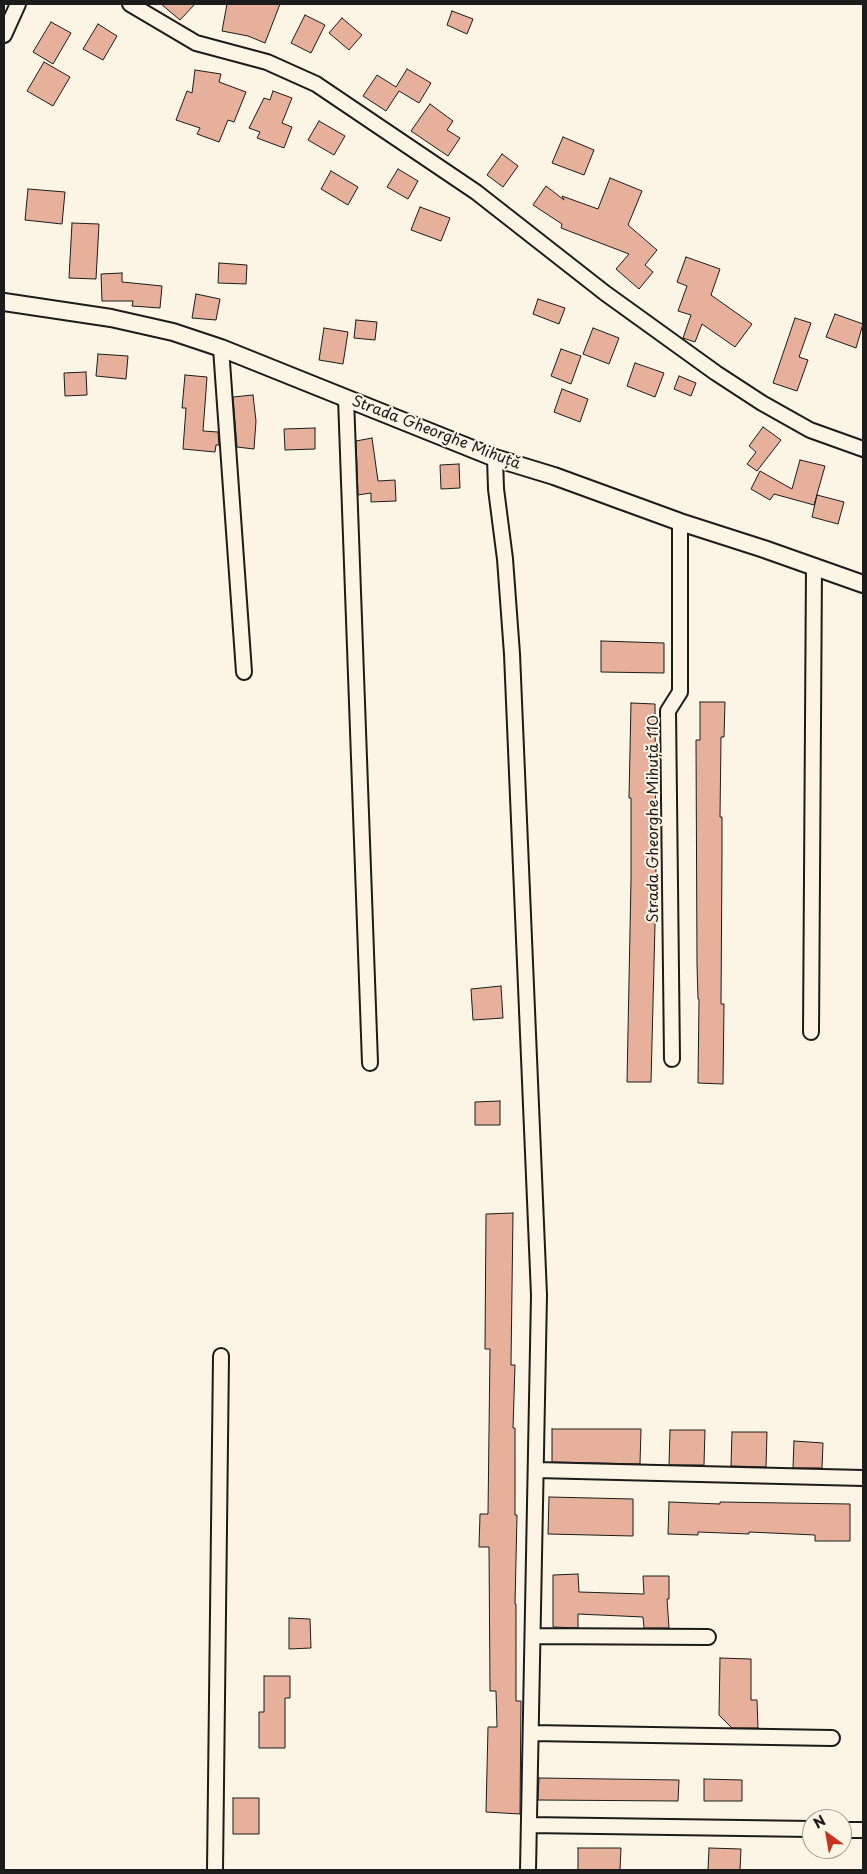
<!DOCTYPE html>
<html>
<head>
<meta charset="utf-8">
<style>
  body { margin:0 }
  #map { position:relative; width:867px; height:1874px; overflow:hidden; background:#fcf5e5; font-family:"Playpen Sans",sans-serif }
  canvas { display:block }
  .frame { position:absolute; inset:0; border:5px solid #1c1c1c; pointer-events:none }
  .north { position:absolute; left:802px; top:1809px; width:50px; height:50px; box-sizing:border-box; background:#fcf5e5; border:1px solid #a29e95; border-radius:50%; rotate:328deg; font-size:14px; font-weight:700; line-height:20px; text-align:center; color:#1c1c1c }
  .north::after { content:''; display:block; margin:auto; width:18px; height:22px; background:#c8321e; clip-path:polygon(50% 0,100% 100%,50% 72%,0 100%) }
</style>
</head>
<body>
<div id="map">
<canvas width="867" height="1874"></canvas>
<div class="frame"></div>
<div class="north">N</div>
</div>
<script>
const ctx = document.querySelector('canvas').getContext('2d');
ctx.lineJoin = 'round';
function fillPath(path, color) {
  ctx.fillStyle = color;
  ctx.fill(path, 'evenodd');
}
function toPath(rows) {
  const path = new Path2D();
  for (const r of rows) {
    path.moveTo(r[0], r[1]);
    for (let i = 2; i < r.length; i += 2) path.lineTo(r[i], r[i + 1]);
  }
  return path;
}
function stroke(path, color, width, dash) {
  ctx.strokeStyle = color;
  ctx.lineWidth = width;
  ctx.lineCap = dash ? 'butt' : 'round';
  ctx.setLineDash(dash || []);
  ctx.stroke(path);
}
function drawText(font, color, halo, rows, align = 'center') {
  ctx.font = font + ' "Playpen Sans",sans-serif';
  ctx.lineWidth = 4;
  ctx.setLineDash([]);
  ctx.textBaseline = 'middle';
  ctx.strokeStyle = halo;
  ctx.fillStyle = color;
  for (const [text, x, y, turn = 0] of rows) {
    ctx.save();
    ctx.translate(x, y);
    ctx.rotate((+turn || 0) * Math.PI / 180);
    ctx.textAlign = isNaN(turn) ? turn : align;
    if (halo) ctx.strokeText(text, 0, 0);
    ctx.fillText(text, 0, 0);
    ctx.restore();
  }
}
const building = toPath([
  [161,4,195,4,180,20,161,4],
  [227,4,280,4,265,43,248,36,222,31,227,4],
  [452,11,473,19,467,34,447,25,452,11],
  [305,15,325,25,311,53,291,43,305,15],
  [342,18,362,35,349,50,329,33,342,18],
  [51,22,71,33,53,64,33,52,51,22],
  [98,24,117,36,103,60,83,49,98,24],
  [44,62,70,77,53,106,27,91,44,62],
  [407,69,431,83,419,103,399,91,386,111,363,96,377,75,396,87,407,69],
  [195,70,221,74,219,82,246,92,234,122,228,120,219,142,197,134,200,128,176,120,187,91,192,93,195,70],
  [273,91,292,98,282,123,292,127,284,148,257,138,260,132,249,128,264,98,270,100,273,91],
  [430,104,453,121,447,130,460,138,448,156,411,131,430,104],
  [319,121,345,136,334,155,308,140,319,121],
  [563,137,594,150,584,175,552,163,563,137],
  [502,154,518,166,503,187,487,175,502,154],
  [398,169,418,181,408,199,387,187,398,169],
  [331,171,358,187,348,205,321,189,331,171],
  [610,178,642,191,628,225,657,250,645,265,653,272,639,289,616,269,629,254,561,228,562,224,533,205,546,186,564,200,562,196,598,209,610,178],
  [28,189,65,192,62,224,25,220,28,189],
  [420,207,450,218,441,241,411,230,420,207],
  [72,223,99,224,96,279,69,278,72,223],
  [686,257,720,269,711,295,752,324,735,347,702,324,695,342,683,338,691,315,678,311,687,286,677,282,686,257],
  [219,263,247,265,246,284,218,283,219,263],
  [122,273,122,282,162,286,160,308,132,306,133,301,102,301,101,274,122,273],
  [196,294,220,299,216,320,192,318,196,294],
  [538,299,565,308,559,324,533,314,538,299],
  [835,314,863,324,856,348,826,337,835,314],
  [795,318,811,323,799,357,808,360,797,391,773,383,795,318],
  [356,320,377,322,375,340,354,338,356,320],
  [324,328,348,332,343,364,319,360,324,328],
  [593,328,619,338,609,364,583,354,593,328],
  [561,349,581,356,571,384,551,376,561,349],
  [98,354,128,356,126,379,96,376,98,354],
  [635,363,664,373,655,397,627,386,635,363],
  [86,372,87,395,65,396,64,373,86,372],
  [185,375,207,377,203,431,218,432,219,445,216,445,215,452,183,449,186,408,182,408,185,375],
  [679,376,696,383,691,396,674,389,679,376],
  [562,389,588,399,580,422,554,412,562,389],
  [253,395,256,421,254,449,237,447,233,397,253,395],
  [763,427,781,440,757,471,747,464,756,452,749,446,763,427],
  [315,428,315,449,285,450,284,429,315,428],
  [372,438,378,481,395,480,396,501,371,502,371,493,358,495,356,441,372,438],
  [800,460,825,466,814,505,774,494,770,500,751,489,760,471,792,489,800,460],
  [459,464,460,488,441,489,440,465,459,464],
  [817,495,844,502,838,524,812,517,817,495],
  [601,641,664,643,664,673,601,672,601,641],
  [700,702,725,702,724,737,721,737,720,817,722,817,722,854,721,1004,724,1004,723,1084,698,1083,699,999,698,999,697,964,696,740,700,740,700,702],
  [631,703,655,704,656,885,651,1082,627,1082,631,880,631,798,629,798,631,703],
  [501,986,503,1018,473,1020,471,989,501,986],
  [500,1101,500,1125,475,1125,475,1102,500,1101],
  [513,1213,511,1365,515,1365,513,1428,515,1428,515,1515,517,1515,515,1604,516,1604,516,1701,521,1701,520,1814,486,1812,488,1727,497,1727,496,1691,490,1691,489,1547,479,1547,480,1514,488,1514,490,1349,485,1349,486,1214,513,1213],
  [552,1429,641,1429,640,1464,552,1462,552,1429],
  [670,1430,705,1430,704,1465,669,1465,670,1430],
  [732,1432,767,1432,766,1467,731,1466,732,1432],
  [794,1441,823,1443,822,1468,793,1468,794,1441],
  [549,1497,633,1499,633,1536,548,1534,549,1497],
  [669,1502,720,1504,720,1502,850,1504,850,1541,815,1541,815,1535,749,1532,749,1534,698,1532,698,1535,668,1534,669,1502],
  [578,1574,579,1592,644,1594,643,1576,669,1576,669,1599,667,1599,669,1628,644,1628,643,1617,578,1614,578,1628,553,1627,553,1575,578,1574],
  [289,1618,310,1619,311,1648,289,1649,289,1618],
  [720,1658,751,1659,751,1700,757,1700,758,1728,732,1728,719,1715,720,1658],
  [264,1676,290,1676,290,1698,285,1698,285,1748,259,1748,259,1712,264,1712,264,1676],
  [539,1778,679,1780,678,1801,538,1800,539,1778],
  [704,1779,742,1780,742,1801,704,1801,704,1779],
  [233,1798,259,1798,259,1834,233,1834,233,1798],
  [578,1848,621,1848,620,1870,578,1870,578,1848],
  [709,1848,741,1849,740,1870,708,1870,709,1848]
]);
fillPath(building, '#e6b09b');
stroke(building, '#1c1c1c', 1);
const minor = toPath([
  [130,4,196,43,267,62,316,84,476,192,605,293,716,373,762,403,810,430,863,449],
  [4,35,18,4],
  [221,348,244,672],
  [346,398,370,1063],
  [495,458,496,489,505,559,512,654,539,1295,528,1870],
  [811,1032,814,566],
  [672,1059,668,711,680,692,680,522],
  [536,1470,863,1478],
  [533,1636,708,1637],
  [531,1733,832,1738],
  [529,1825,812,1829],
  [842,1830,863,1830],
  [215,1870,221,1356]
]);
const tertiary = toPath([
  [4,302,111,318,173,332,221,348,495,458,554,476,680,522,764,549,863,584]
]);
stroke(minor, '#1c1c1c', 18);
stroke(tertiary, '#1c1c1c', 20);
stroke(minor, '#fcf5e5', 14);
stroke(tertiary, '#fcf5e5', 16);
drawText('15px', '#1c1c1c', '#fcf5e5', [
  ["Strada Gheorghe Mihuță",436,433,21],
  ["Strada Gheorghe Mihuță 110",654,819,-90]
]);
</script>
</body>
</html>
